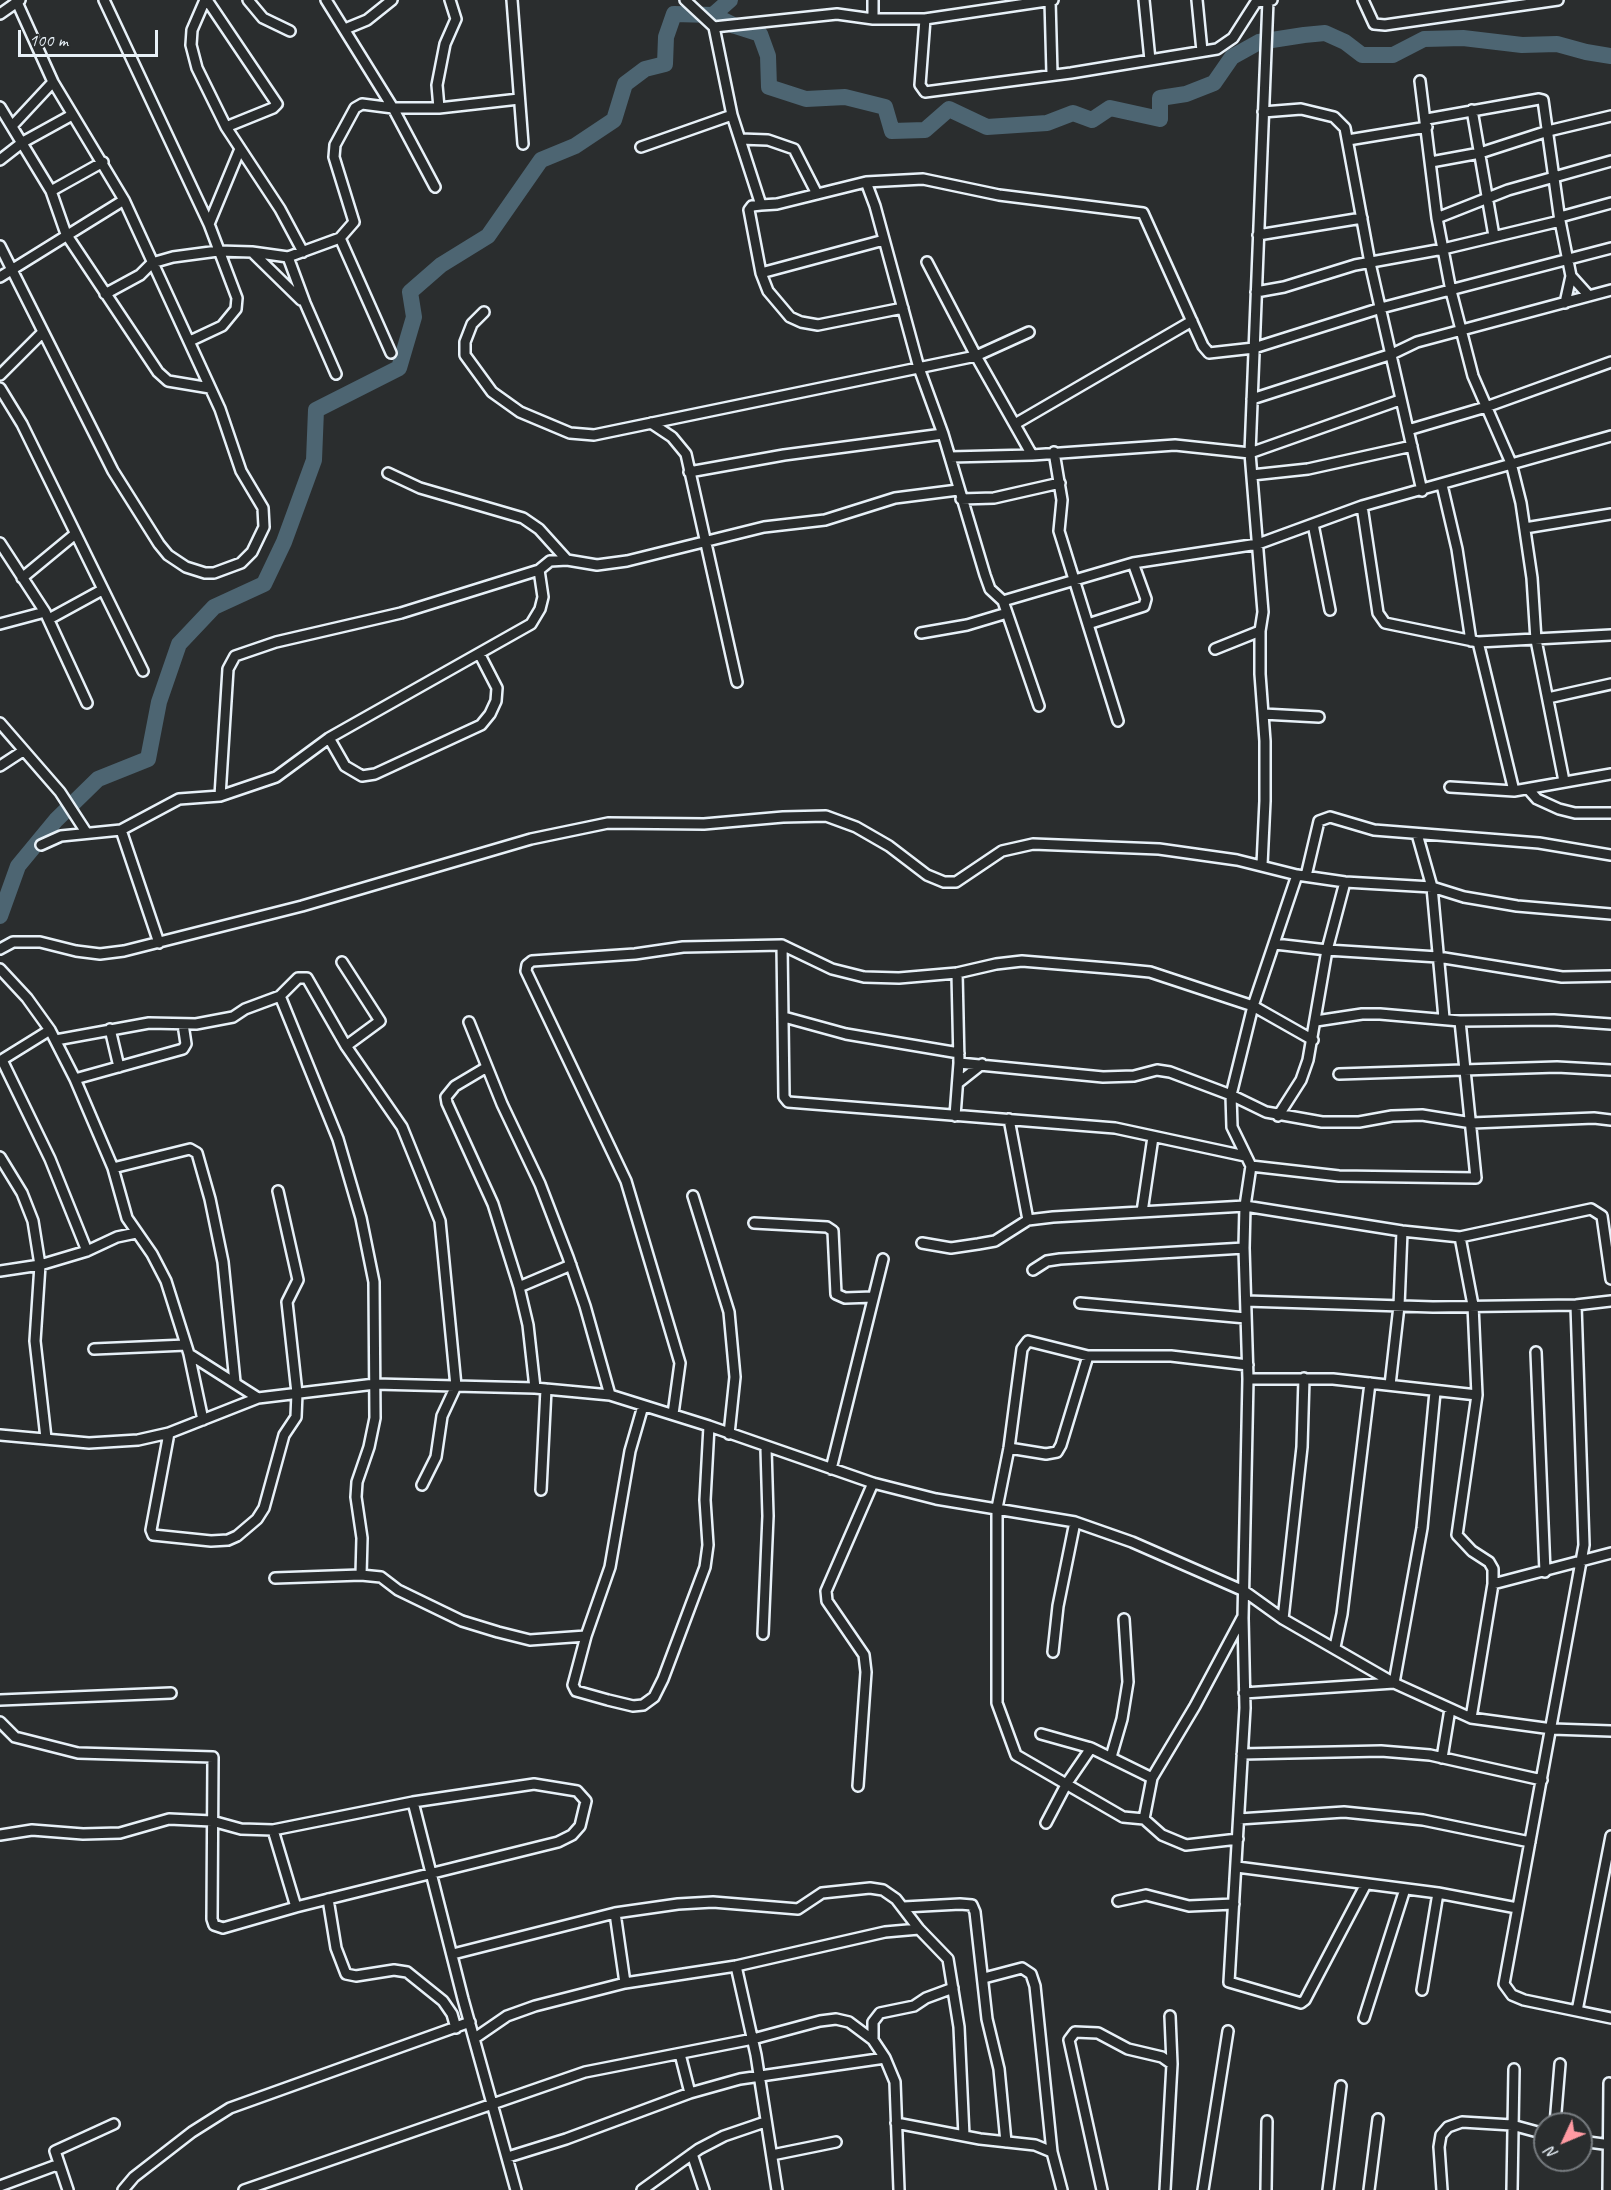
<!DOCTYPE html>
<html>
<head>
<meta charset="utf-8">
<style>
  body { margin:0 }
  #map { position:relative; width:1611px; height:2190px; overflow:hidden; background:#2a2d2e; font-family:Caveat,sans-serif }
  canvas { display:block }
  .north { position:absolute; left:1533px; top:2112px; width:60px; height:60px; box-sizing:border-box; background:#2a2d2e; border:2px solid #767b7f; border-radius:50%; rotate:226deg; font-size:16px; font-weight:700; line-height:24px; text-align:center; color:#e8f1f8 }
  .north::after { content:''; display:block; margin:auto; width:21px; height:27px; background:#ff9aa2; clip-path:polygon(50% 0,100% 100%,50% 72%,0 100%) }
  .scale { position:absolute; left:18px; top:30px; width:140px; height:27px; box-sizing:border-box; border:3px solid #e8f1f8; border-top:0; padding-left:8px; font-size:18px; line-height:21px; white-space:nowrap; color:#e8f1f8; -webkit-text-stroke:4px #2a2d2e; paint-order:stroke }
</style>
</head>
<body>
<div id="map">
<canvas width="1611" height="2190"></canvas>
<div class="north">N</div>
<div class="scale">100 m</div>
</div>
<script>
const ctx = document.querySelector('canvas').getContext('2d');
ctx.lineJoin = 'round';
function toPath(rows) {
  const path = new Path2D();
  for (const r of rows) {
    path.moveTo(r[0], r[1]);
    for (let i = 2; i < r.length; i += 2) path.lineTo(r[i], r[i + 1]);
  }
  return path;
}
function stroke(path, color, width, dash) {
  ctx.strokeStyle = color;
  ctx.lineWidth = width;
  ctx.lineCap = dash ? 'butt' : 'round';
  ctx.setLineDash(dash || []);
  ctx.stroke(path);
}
stroke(toPath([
  [713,15,730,0],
  [0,916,18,866,56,820,98,779,148,759,159,702,179,644,214,607,264,584,284,542,314,460,316,410,399,368,414,317,410,292,441,265,488,236,541,160,575,146,614,120,625,84,645,69,665,64,666,37,674,14,713,15,735,26,760,34,768,56,769,87,806,99,845,97,885,107,892,131,925,130,949,109,987,127,1047,123,1073,113,1092,120,1110,108,1160,119,1160,98,1186,94,1214,83,1232,57,1259,42,1304,35,1325,33,1345,42,1362,55,1393,55,1424,39,1463,38,1522,45,1557,44,1586,52,1611,56]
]), '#4d6572', 16);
const minor = toPath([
  [104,0,209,224,237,298,236,309,222,326,190,341],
  [205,0,192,30,191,45,197,68,226,127,280,209,303,252],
  [207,0,277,104,273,108,226,127],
  [248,0,263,18,290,31],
  [326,0,393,108,435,187],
  [512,0,523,144],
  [685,0,714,27,732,115,761,205,777,204,866,182,875,206,919,368,943,434,985,575,990,589,1003,601,1039,706],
  [873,0,873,19],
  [1050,0,1052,74],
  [1144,0,1150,60],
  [1197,0,1202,51],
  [1363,0,1374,24,1385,25,1558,0],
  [0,14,20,0],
  [925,19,920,85,925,92,1071,73,1217,49,1233,38,1256,2,1272,0],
  [714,27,837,14,873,19,925,19,1053,0],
  [345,29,367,20,392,0],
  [1420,81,1437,218,1451,291,1473,376,1511,463,1521,503,1532,578,1536,640,1564,781],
  [0,107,51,191,66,234,158,372,168,381,210,388],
  [439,108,437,85,445,44,456,19,450,0],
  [1472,110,1494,236],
  [1263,112,1301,109,1334,117,1345,128,1370,263,1422,491],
  [1427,119,1539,99,1543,100,1560,221,1571,276,1565,303],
  [12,126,53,82],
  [740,139,768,140,794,149,817,194],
  [1348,140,1427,127],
  [641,147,732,115],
  [0,160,23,142,72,115],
  [1431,162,1480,153,1548,131,1611,116],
  [866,182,923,179,999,195,1143,213,1203,346,1209,353,1254,348,1381,308,1611,248],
  [51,191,103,162],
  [761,205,752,206,749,210,761,273,768,291,790,317,801,322,818,325,903,308],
  [1560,217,1611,203],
  [1437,218,1508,190,1611,161],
  [209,224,240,149],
  [1258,235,1362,218],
  [340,238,391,353],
  [0,246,113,471,159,544,168,555,186,567,205,573,214,573,241,563,252,552,264,527,263,508,241,471,220,409,124,200,53,82,16,0],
  [252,252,301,300],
  [288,257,305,303,336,374],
  [927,262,976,356,1029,332],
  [761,273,884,240],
  [1571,276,1589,296],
  [0,277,124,200],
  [1256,292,1284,287,1355,265,1443,249,1560,221],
  [105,294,140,275,152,263,173,257,218,251,252,252,288,257,340,238,354,222,334,157,335,145,355,108,362,104,393,108,439,108,519,99],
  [484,312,472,324,465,342,465,355,492,392,520,412,570,433,594,435,976,356,1032,455],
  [0,375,43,332],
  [0,388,22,424,143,671],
  [1252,399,1392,354,1417,342,1611,290],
  [651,423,672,437,686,454,737,682],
  [1015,424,1192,321],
  [1408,430,1486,407,1611,362],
  [1054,452,1062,500,1059,531,1118,721],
  [950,457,1032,455,1175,445,1250,453,1400,400],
  [689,472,784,455,943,434],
  [388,473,420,488,523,518,539,529,567,560],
  [1252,475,1308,469,1412,446],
  [1442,485,1457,549,1471,641],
  [961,499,994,498,1060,483],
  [1362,506,1378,613,1385,623,1478,642,1611,635],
  [1313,524,1330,610],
  [1525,528,1611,514],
  [0,543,45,612,87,703],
  [22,578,74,535],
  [1003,601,1133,563,1258,544,1362,506,1611,436],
  [49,619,102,590],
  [0,624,45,612],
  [1088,624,1144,606,1146,599,1133,563],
  [921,633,967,625,1007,613],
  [1478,642,1514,791,1611,774],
  [1215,649,1260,631],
  [1548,698,1611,684],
  [1263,714,1319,717],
  [0,723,60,792,86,832],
  [329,738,345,766,362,776,375,774,481,725,490,714,496,701,497,688,480,655],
  [0,766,23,751],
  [1450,787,1514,791],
  [1529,790,1537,799,1559,809,1575,813,1611,813],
  [220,796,228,669,235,656,276,642,401,613,539,570,550,561,567,560,597,565,627,561,764,527,825,520,895,498,958,490],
  [121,830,159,943],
  [1417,834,1432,887,1444,1018],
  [41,845,61,836,121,830,179,799,220,796,276,777,329,738,531,624,540,609,543,597,539,570],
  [1262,865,1265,801,1265,741,1260,674,1260,631,1263,612,1250,453,1268,0],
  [1297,875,1253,1006,1231,1095,1232,1127,1251,1166,1245,1206,1244,1248,1248,1379,1243,1618,1245,1708,1229,1982,1301,2003,1305,2000,1366,1884],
  [1306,876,1319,821,1330,817,1374,830,1539,843,1611,855],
  [1275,944,1327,950,1438,957,1562,977,1611,976],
  [782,945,784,1097,788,1102,1115,1128,1245,1156],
  [0,949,13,942,40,942,76,951,100,954,124,951,302,906,531,839,608,823,704,824,783,817,826,816,856,827,889,846,927,875,944,882,956,882,1002,851,1033,844,1159,849,1237,860,1297,875,1345,882,1432,887,1464,897,1517,906,1611,914],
  [342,962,380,1021,346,1046],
  [0,969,27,998,50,1030,75,1079,113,1168,127,1218,152,1254,166,1281,189,1354,203,1420],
  [280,996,338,1139,361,1218,374,1282,375,1418,369,1447,357,1482,356,1497,362,1538,361,1575],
  [784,1017,846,1034,959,1053],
  [1316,1021,1362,1014,1380,1014,1460,1021,1554,1020,1611,1024],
  [469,1022,502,1104,540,1184,568,1257,585,1306,610,1395],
  [110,1029,119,1067],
  [56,1040,149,1023,196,1024,233,1017,245,1009,280,996,298,978,307,978,346,1046,402,1127,440,1221,456,1386,442,1416,436,1457,422,1485],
  [2,1060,50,1159,87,1251],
  [0,1061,50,1030],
  [959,1063,1103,1077,1134,1076,1157,1070,1170,1072,1231,1095,1266,1112,1322,1122,1359,1122,1392,1116,1422,1115,1472,1123,1594,1118,1611,1120],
  [487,1067,455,1086,446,1097,447,1103,493,1204,519,1287,528,1325,535,1388],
  [1339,1074,1557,1067,1611,1070],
  [75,1079,183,1049,186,1044,183,1024],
  [958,1083,982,1064],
  [955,1116,959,1063,957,973],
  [1278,1116,1301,1080,1308,1060,1327,950,1345,882],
  [1009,1119,1028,1220],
  [0,1157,22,1193,33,1221,40,1265,35,1341,46,1438],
  [1251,1166,1339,1176,1476,1178,1460,1021],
  [113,1168,190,1149,197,1153,210,1199,223,1262,235,1382],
  [693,1196,729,1312,735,1377,729,1434],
  [1142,1212,1153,1137],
  [754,1223,827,1227,833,1231,836,1294,845,1298,873,1297],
  [1460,1237,1473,1305,1477,1395,1457,1535,1472,1551,1489,1562,1493,1569,1493,1584,1611,1553],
  [922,1243,951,1248,978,1244,995,1241,1028,1220,1053,1217,1245,1206,1402,1231,1460,1237,1591,1209,1602,1216,1611,1279],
  [1033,1270,1047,1261,1060,1259,1244,1248],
  [0,1271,40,1265,87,1251,117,1237,136,1233],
  [519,1287,571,1265],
  [1246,1301,1433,1307,1576,1305,1611,1301],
  [1080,1303,1246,1318],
  [1576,1305,1584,1545,1504,1984,1512,1995,1524,2000,1611,2018],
  [94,1349,186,1345],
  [1536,1352,1545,1572],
  [189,1354,258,1398],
  [1248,1379,1333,1379,1477,1395],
  [1390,1385,1399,1306,1402,1231],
  [643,1406,630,1451,610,1567,586,1636,573,1685,576,1691,608,1700,633,1706,643,1705,654,1697,663,1679,705,1567,708,1545,705,1500,709,1426],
  [673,1414,680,1363,626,1181,526,971,527,965,532,961,635,954,683,947,782,945,832,969,864,977,899,978,957,973,996,964,1022,961,1119,969,1150,972,1253,1006,1313,1040],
  [169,1433,151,1530,153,1535,211,1541,228,1540,237,1536,257,1519,264,1508,284,1435,296,1417,297,1393,287,1302,298,1280,278,1191],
  [0,1435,89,1443,138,1440,169,1433,258,1398,375,1384,535,1388,610,1395,709,1426,873,1483,936,1499,1075,1522,1132,1542,1244,1591,1283,1619,1394,1683,1471,1718,1552,1729,1611,1731],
  [1009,1448,1046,1454,1057,1452,1061,1445,1088,1356],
  [831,1469,883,1259],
  [541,1490,546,1389],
  [275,1578,361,1575,381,1577,398,1590,462,1621,498,1632,530,1640,586,1636],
  [1283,1619,1302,1447,1304,1378],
  [763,1634,768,1516,766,1448],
  [1335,1647,1342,1614,1370,1383],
  [1053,1652,1058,1606,1075,1522],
  [1244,1693,1394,1683,1422,1528,1435,1392],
  [0,1700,171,1693],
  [1471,1718,1493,1584],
  [0,1722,15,1737,78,1753,213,1757,212,1919,214,1925,223,1928,296,1907,558,1842,572,1835,580,1826,586,1801,577,1791,534,1784,413,1802],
  [1041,1734,1091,1748],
  [1242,1754,1381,1751,1430,1755,1542,1780],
  [1111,1757,1122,1719,1128,1682,1124,1619],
  [1442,1758,1450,1709],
  [858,1786,866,1672,864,1655,827,1601,826,1591,873,1483],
  [1144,1819,1123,1817,1016,1755,997,1703,997,1508,1009,1448,1022,1349,1028,1341,1088,1356,1171,1356,1248,1365],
  [1239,1819,1344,1812,1423,1820,1530,1842],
  [1046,1823,1067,1783,1091,1748,1152,1778],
  [273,1830,296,1907],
  [0,1835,32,1830,83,1834,120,1833,169,1819,212,1821,241,1829,273,1830,413,1802,463,1999,516,2190],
  [1238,1839,1186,1845,1162,1835,1144,1819,1152,1778,1195,1706,1242,1618],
  [1237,1867,1438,1893,1517,1908],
  [328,1899,336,1948,346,1974,356,1976,394,1970,407,1972,443,2001,452,2014,456,2028],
  [1118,1901,1146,1895,1189,1906,1234,1904],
  [904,1907,960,1904,972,1905,975,1912,987,2019,999,2069,1006,2142],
  [615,1913,678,1904,713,1902,798,1909,822,1893,870,1888,883,1890,896,1899,919,1929,948,1959,959,2027,964,2136],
  [453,1954,615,1913,625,1983],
  [736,1966,756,2055,777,2190],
  [984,1978,1022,1968,1031,1974,1035,1986,1052,2152,1062,2190],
  [1422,1990,1438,1893],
  [1577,2011,1611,1836],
  [1170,2016,1172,2064],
  [1364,2018,1405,1889],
  [475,2038,507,2016,535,2006,625,1983,736,1966,885,1932,919,1929],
  [873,2040,873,2022,880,2013,914,2006,926,1998,953,1988],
  [680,2054,690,2093],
  [896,2123,980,2139,1035,2145,1052,2152],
  [1555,2124,1560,2064],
  [1581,2141,1611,2145],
  [692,2154,704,2190],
  [772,2155,836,2142],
  [508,2157,566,2139,690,2093,740,2079,885,2058,895,2082,899,2190],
  [0,2186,54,2166,59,2167],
  [68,2190,55,2151,114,2124],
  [123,2190,134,2177,192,2132,230,2108,470,2022],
  [244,2190,585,2072,753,2039,820,2021,836,2019,849,2022,873,2040,885,2058],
  [642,2190,699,2149,724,2136,765,2122],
  [1102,2190,1069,2040,1075,2032,1098,2033,1128,2049,1162,2057,1172,2064,1165,2190],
  [1203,2190,1228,2031],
  [1266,2190,1267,2121],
  [1328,2190,1341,2086],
  [1369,2190,1378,2119],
  [1442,2190,1439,2147,1441,2135,1448,2127,1462,2122,1512,2125,1545,2134],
  [1512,2190,1514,2069],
  [1608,2190,1609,2083]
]);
stroke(minor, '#e8f1f8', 14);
stroke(minor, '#2a2d2e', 9);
</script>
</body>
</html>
